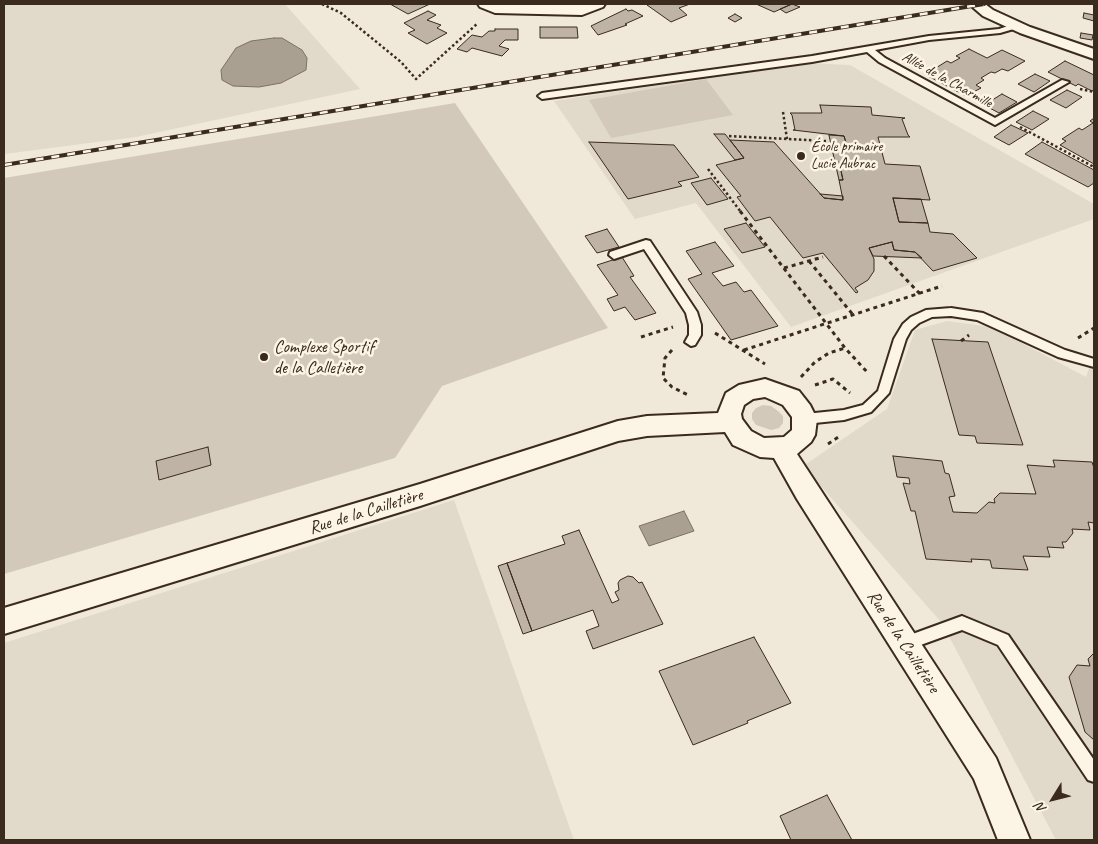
<!DOCTYPE html>
<html>
<head>
<meta charset="utf-8">
<style>
  body { margin:0 }
  #map { position:relative; width:1098px; height:844px; overflow:hidden; background:#f0e9d9; font-family:Caveat,sans-serif }
  canvas { display:block }
  .frame { position:absolute; inset:0; border:5px solid #3b2a1e; pointer-events:none }
  .north { position:absolute; left:1028px; top:774px; width:50px; height:50px; -webkit-text-stroke:4px #fcf5e5; paint-order:stroke; rotate:234deg; font-size:14px; font-weight:700; line-height:20px; text-align:center; color:#3b2a1e }
  .north::after { content:''; display:block; margin:auto; width:18px; height:22px; background:#3b2a1e; clip-path:polygon(50% 0,100% 100%,50% 72%,0 100%) }
</style>
</head>
<body>
<div id="map">
<canvas width="1098" height="844"></canvas>
<div class="frame"></div>
<div class="north">N</div>
</div>
<script>
const ctx = document.querySelector('canvas').getContext('2d');
ctx.lineJoin = 'round';
function fillPath(path, color) {
  ctx.fillStyle = color;
  ctx.fill(path, 'evenodd');
}
function toPath(rows) {
  const path = new Path2D();
  for (const r of rows) {
    path.moveTo(r[0], r[1]);
    for (let i = 2; i < r.length; i += 2) path.lineTo(r[i], r[i + 1]);
  }
  return path;
}
function stroke(path, color, width, dash) {
  ctx.strokeStyle = color;
  ctx.lineWidth = width;
  ctx.lineCap = dash ? 'butt' : 'round';
  ctx.setLineDash(dash || []);
  ctx.stroke(path);
}
function drawText(font, color, halo, rows, align = 'center') {
  ctx.font = font + ' Caveat,sans-serif';
  ctx.lineWidth = 5;
  ctx.setLineDash([]);
  ctx.textBaseline = 'middle';
  ctx.strokeStyle = halo;
  ctx.fillStyle = color;
  for (const [text, x, y, turn = 0] of rows) {
    ctx.save();
    ctx.translate(x, y);
    ctx.rotate((+turn || 0) * Math.PI / 180);
    ctx.textAlign = isNaN(turn) ? turn : align;
    if (halo) ctx.strokeText(text, 0, 0);
    ctx.fillText(text, 0, 0);
    ctx.restore();
  }
}
fillPath(toPath([
  [4,4,285,4,360,89,136,137,4,154],
  [806,63,850,65,1094,204,1094,219,791,327,696,203,635,219,554,101],
  [947,321,984,326,1016,340,1086,377,1094,354,1094,840,1056,840,942,623,803,466,887,409,915,330],
  [454,500,574,840,4,840,4,643]
]), '#e1d9c9');
fillPath(toPath([
  [706,79,733,115,611,138,589,100],
  [455,103,608,328,442,386,395,458,4,574,4,178],
  [763,405,771,406,778,411,783,416,783,423,779,428,771,430,756,425,752,419,752,413,756,408]
]), '#d2c9ba');
const water = toPath([
  [274,38,282,38,302,50,307,58,306,70,281,83,259,87,233,86,222,80,221,70,236,48,251,41,274,38],
  [684,511,694,531,649,546,639,526,684,511]
]);
fillPath(water, '#aaa091');
stroke(water, '#7e7163', 1);
const building = toPath([
  [390,4,430,4,408,14,390,4],
  [651,4,690,4,679,8,687,15,671,22,647,5,651,4],
  [756,4,792,4,774,12,756,4],
  [792,4,800,7,786,13,780,9,792,4],
  [626,9,628,11,632,10,643,16,625,24,627,25,598,35,591,26,626,9],
  [428,11,436,15,427,20,441,25,437,28,447,33,427,44,408,33,415,30,404,23,428,11],
  [1084,13,1094,15,1094,21,1083,18,1084,13],
  [735,14,742,18,735,22,728,18,735,14],
  [540,27,577,27,578,38,540,38,540,27],
  [495,29,518,29,518,40,505,40,499,46,509,49,502,56,472,48,467,52,457,49,472,35,482,37,489,31,495,31,495,29],
  [1081,33,1093,35,1092,40,1080,38,1081,33],
  [969,49,987,58,1002,50,1025,61,1008,71,1002,69,995,73,991,72,981,78,984,80,976,85,981,88,966,96,928,76,934,73,931,71,947,61,951,63,960,58,956,56,969,49],
  [1065,61,1094,75,1094,90,1092,91,1078,84,1076,86,1048,72,1065,61],
  [1035,74,1050,81,1034,92,1018,84,1035,74],
  [1067,90,1082,97,1066,108,1050,100,1067,90],
  [1002,94,1017,102,999,113,984,105,1002,94],
  [820,105,871,107,872,115,905,118,902,119,908,135,910,137,878,137,885,164,920,166,930,200,893,198,899,222,928,223,930,232,953,234,977,258,933,271,915,252,894,250,892,242,869,248,874,259,874,271,868,280,855,288,858,292,856,293,823,253,803,258,770,217,755,221,737,197,741,196,716,165,744,158,730,140,774,142,824,198,843,200,839,180,843,180,839,162,835,162,831,145,847,146,844,136,793,130,795,130,792,115,790,113,822,113,820,105],
  [1033,111,1049,119,1032,130,1016,122,1033,111],
  [1094,118,1094,164,1060,145,1066,141,1062,139,1079,128,1082,130,1093,123,1090,121,1094,118],
  [1011,125,1028,133,1009,145,994,137,1011,125],
  [714,134,725,134,744,158,735,160,714,134],
  [829,135,844,136,847,146,831,145,829,135],
  [589,142,674,145,699,177,678,182,682,186,628,199,589,142],
  [1042,142,1094,170,1094,183,1088,187,1025,154,1042,142],
  [835,162,839,162,843,180,839,180,835,162],
  [711,178,728,199,707,205,691,183,711,178],
  [820,194,843,196,843,200,824,198,820,194],
  [893,198,921,199,928,223,899,222,893,198],
  [746,223,765,247,742,253,724,229,746,223],
  [607,229,619,247,597,253,585,236,607,229],
  [715,242,734,266,712,273,723,286,736,282,744,292,751,290,778,326,731,340,688,279,702,274,686,251,715,242],
  [892,242,894,250,915,252,922,258,873,256,869,248,892,242],
  [622,257,634,276,630,277,656,313,635,320,625,307,614,311,607,299,618,295,597,265,622,257],
  [932,339,988,342,1023,445,977,443,975,436,959,435,932,339],
  [208,447,211,465,159,480,156,461,208,447],
  [893,456,942,461,945,473,949,474,955,496,949,497,953,512,977,513,989,502,995,503,994,499,1000,493,1036,494,1027,465,1055,467,1053,460,1092,462,1094,468,1094,523,1088,522,1090,530,1072,529,1073,533,1066,542,1062,542,1064,548,1047,547,1050,557,1023,556,1028,570,992,568,990,560,971,559,972,562,926,559,915,511,911,511,903,483,910,484,909,478,897,477,893,456],
  [579,530,612,603,619,600,615,592,619,590,618,583,620,580,628,576,633,577,639,583,642,582,663,624,593,649,586,631,599,626,593,610,532,631,507,563,565,544,562,536,579,530],
  [507,563,532,631,523,634,498,566,507,563],
  [754,637,791,703,747,721,748,723,693,745,659,671,754,637],
  [1094,653,1094,740,1085,732,1069,677,1077,665,1090,666,1088,659,1094,653],
  [827,795,852,840,791,840,780,816,827,795]
]);
fillPath(building, '#beb3a4');
stroke(building, '#3b2a1e', 1);
const lane = toPath([
  [1014,24,1017,24,1017,28,1000,33,929,40,875,50,885,58,995,118,1062,80,1069,82,995,125,879,62,867,52,812,62,542,99,538,96,542,93,812,56,929,36,999,29,1014,24],
  [646,240,650,241,697,312,701,325,701,335,695,345,691,346,685,342,689,335,689,325,686,313,644,249,614,259,609,255,610,252,646,240],
  [951,308,983,313,1065,350,1094,359,1094,367,1058,357,977,320,951,316,932,317,919,323,911,330,906,339,889,393,871,412,844,420,805,424,801,423,799,419,801,415,805,414,844,410,863,405,878,391,894,339,903,324,911,317,926,310,951,308],
  [962,616,1008,635,1094,760,1094,782,1088,780,998,645,962,630,904,651,899,649,897,644,899,639,962,616]
]);
const street = toPath([
  [478,4,580,5,605,4,603,7,582,15,495,13,480,7,478,4],
  [969,4,985,4,993,10,1030,27,1094,49,1094,59,1020,33,983,16,969,4],
  [765,379,799,391,810,405,817,419,815,435,811,442,797,454,996,758,1030,840,998,840,974,779,797,499,774,458,760,457,733,445,725,432,647,436,618,441,420,506,4,634,4,608,420,484,618,421,647,416,718,413,726,393,739,385,765,379],
  [765,397,783,405,792,417,792,430,784,437,764,438,751,431,742,419,741,414,744,405,753,399,765,397]
]);
stroke(lane, '#3b2a1e', 4);
stroke(street, '#3b2a1e', 4);
stroke(toPath([
  [322,4,341,13,401,62,416,79,478,23],
  [1080,89,1094,92],
  [783,112,787,139],
  [1020,127,1094,167],
  [729,136,826,141],
  [708,169,741,212]
]), '#3b2a1e', 2.5, [2.5, 2.5]);
stroke(toPath([
  [740,211,845,348,868,373],
  [884,256,920,294],
  [809,261,854,316],
  [784,268,823,257],
  [715,333,765,364],
  [641,337,673,327],
  [1078,338,1094,328],
  [961,341,969,335],
  [672,350,665,358,663,378,672,387,690,396],
  [744,350,942,286],
  [801,377,815,362,829,353,845,348],
  [815,385,833,379,850,393],
  [828,444,840,436]
]), '#3b2a1e', 3, [4, 4]);
fillPath(lane, '#fcf5e5');
fillPath(street, '#fcf5e5');
const rail = toPath([
  [4,165,984,4]
]);
stroke(rail, '#3b2a1e', 4);
stroke(rail, '#fcf5e5', 2.5, [8]);
for (const [x, y, r, color] of [
  [801,156,5,"#3b2a1e"],
  [264,357,5,"#3b2a1e"]
]) {
  const dot = new Path2D();
  dot.arc(x, y, r, 0, 2 * Math.PI);
  ctx.fillStyle = color;
  ctx.fill(dot);
  stroke(dot, '#fcf5e5', 2);
}
drawText('15px', '#3b2a1e', '#fcf5e5', [
  ["Allée de la Charmille",947,80,29]
]);
drawText('15px', '#3b2a1e', '#fcf5e5', [
  ["École primaire",811,147],
  ["Lucie Aubrac",811,164]
], 'left');
drawText('18px', '#3b2a1e', '#fcf5e5', [
  ["Complexe Sportif",274,347],
  ["de la Calletière",274,368]
], 'left');
drawText('18px', '#3b2a1e', '#fcf5e5', [
  ["Rue de la Cailletière",366,512,-17],
  ["Rue de la Cailletière",903,642,57]
]);
</script>
</body>
</html>
